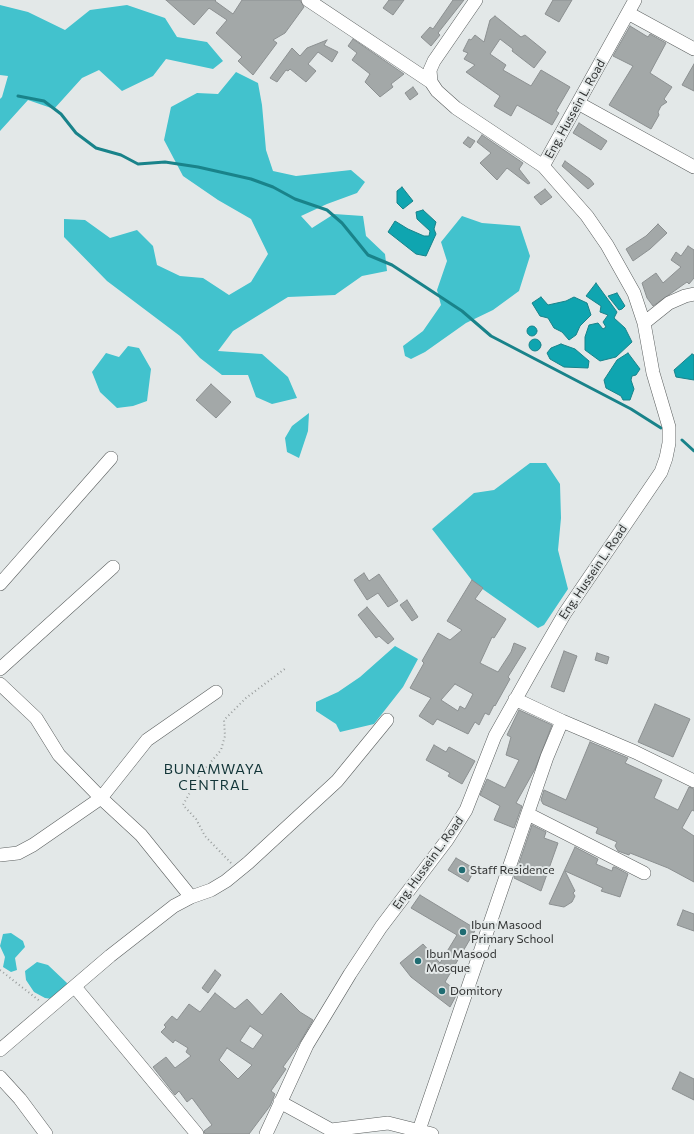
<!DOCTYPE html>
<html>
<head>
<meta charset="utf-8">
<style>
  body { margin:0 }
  canvas { display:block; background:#e3e8e8 }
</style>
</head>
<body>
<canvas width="694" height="1134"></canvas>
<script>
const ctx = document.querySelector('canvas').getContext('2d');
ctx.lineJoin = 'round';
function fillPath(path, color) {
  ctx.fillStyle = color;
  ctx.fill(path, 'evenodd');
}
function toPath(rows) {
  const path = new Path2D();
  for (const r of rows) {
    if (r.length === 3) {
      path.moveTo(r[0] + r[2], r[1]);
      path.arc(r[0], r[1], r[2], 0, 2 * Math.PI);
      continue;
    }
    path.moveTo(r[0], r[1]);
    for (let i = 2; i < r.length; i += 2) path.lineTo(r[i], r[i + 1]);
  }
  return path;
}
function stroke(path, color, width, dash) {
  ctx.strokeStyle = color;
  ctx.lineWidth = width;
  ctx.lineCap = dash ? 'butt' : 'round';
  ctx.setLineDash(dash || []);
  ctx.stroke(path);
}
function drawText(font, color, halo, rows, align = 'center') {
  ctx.font = font + ' Commissioner,sans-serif';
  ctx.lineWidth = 4;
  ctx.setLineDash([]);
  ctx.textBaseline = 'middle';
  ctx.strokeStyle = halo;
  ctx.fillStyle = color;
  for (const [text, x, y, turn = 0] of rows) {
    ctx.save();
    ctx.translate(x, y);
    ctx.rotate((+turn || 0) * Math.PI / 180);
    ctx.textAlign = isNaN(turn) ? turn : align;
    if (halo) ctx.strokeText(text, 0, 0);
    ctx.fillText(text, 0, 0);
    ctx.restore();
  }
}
fillPath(toPath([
  [0,5,28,12,65,30,90,10,127,5,165,18,177,37,207,42,223,61,213,69,166,59,153,76,122,91,99,70,82,78,54,109,28,100,0,131,0,99,2,97,8,76,0,75],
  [236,72,258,83,262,105,266,150,273,171,296,176,351,170,365,182,357,193,327,204,301,216,312,228,334,214,363,216,366,236,385,254,387,271,362,276,335,295,288,297,233,331,218,351,262,354,288,377,297,398,272,404,256,397,248,375,222,375,200,358,180,336,107,281,64,237,64,219,85,220,110,238,137,230,153,246,157,265,180,276,203,278,229,295,251,282,268,254,251,219,218,200,183,176,164,140,171,107,197,93,218,94],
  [462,216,482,223,520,226,530,256,519,291,493,310,466,323,425,352,411,359,405,356,403,346,423,331,441,305,437,290,447,261,441,242],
  [128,346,139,348,151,369,147,401,133,406,117,408,100,392,92,372,106,353,119,357],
  [309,413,308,431,299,458,287,452,285,438,292,426],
  [530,463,546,463,560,484,561,518,558,550,568,589,544,625,538,628,474,583,432,529,474,493,494,490],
  [395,646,418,659,403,687,374,724,340,732,336,724,316,711,316,702,338,692,360,677],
  [11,933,23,941,25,947,15,958,17,970,11,972,3,967,5,957,0,946,3,934],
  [37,962,48,965,67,983,66,987,52,999,45,998,34,992,26,980,25,971]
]), '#42c2cd');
const water = toPath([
  [402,187,413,201,403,209,397,203,397,191,402,187],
  [423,210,436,222,434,229,436,234,426,256,416,254,388,232,395,221,408,229,424,236,429,236,430,231,417,219,416,212,423,210],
  [596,283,617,312,614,318,625,328,632,342,616,357,600,361,585,350,585,337,589,325,598,323,603,329,606,327,603,322,608,315,600,312,601,306,586,296,596,283],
  [617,293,625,306,622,309,619,310,608,296,617,293],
  [541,297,548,305,566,301,574,297,587,303,591,315,580,326,576,335,569,340,562,332,554,328,548,318,540,316,532,303,541,297],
  [532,331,5],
  [535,345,6],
  [561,344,575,349,589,361,588,368,564,367,550,359,547,353,551,348,561,344],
  [628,353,640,369,636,375,632,376,631,380,634,389,630,400,623,400,621,396,606,388,604,380,617,360,628,353],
  [692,354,694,355,694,380,676,377,674,370,692,354]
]);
fillPath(water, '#0fa5b0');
stroke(water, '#19838a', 1);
stroke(toPath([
  [18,96,44,101,61,114,76,133,96,148,121,155,138,164,165,162,198,167,251,179,273,187,295,199,327,210,342,223,368,255,392,265,462,311,491,336,631,409,661,428],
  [682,440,694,451]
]), '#19838a', 3);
const building = toPath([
  [166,0,216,0,215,1,233,14,242,0,300,0,304,7,285,33,273,40,277,43,253,75,238,61,242,57,216,33,227,20,209,8,194,25,166,0],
  [389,0,404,0,393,15,383,8,389,0],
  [453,0,464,0,438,33,440,35,431,46,421,37,430,27,433,29,453,0],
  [553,0,572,0,559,22,545,14,553,0],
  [495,16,521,37,525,35,546,52,534,68,512,51,513,49,500,39,490,54,506,65,503,70,531,86,541,70,570,87,556,111,559,113,552,125,517,105,511,116,494,106,500,96,466,72,475,65,464,59,468,53,463,51,469,39,471,40,475,35,484,42,490,20,495,16],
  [630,26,648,37,650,34,666,43,650,73,672,87,664,99,667,102,661,106,658,112,659,115,651,129,609,105,633,66,613,56,630,26],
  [353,39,404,74,391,84,393,87,380,97,365,82,370,74,352,60,357,53,348,46,353,39],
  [327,40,324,45,338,52,332,62,318,52,308,64,316,71,306,82,290,69,288,71,286,70,277,82,270,78,292,48,300,56,307,48,327,40],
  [694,64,694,91,682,85,694,64],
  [413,87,418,94,410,100,405,93,413,87],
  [579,123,607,141,601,150,573,133,579,123],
  [482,135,523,163,519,169,530,183,528,184,507,168,497,180,480,163,491,153,477,142,482,135],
  [468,137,475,141,470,148,463,143,468,137],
  [565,161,590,179,594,184,588,189,562,166,565,161],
  [545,189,552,197,541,205,534,197,545,189],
  [658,224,667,233,650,249,633,261,626,249,646,236,658,224],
  [688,246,694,250,694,278,689,284,687,282,653,306,647,298,642,283,656,273,663,283,681,267,671,260,676,252,681,256,688,246],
  [211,384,231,402,216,418,196,400,211,384],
  [364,573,369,581,379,574,398,601,388,607,378,593,367,600,354,580,364,573],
  [472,580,483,588,475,599,506,619,494,638,492,637,480,663,498,672,511,652,514,643,526,648,508,677,510,679,495,706,494,705,489,715,485,713,479,725,475,722,468,734,437,719,433,725,419,716,431,698,410,688,424,663,422,661,438,633,450,640,462,630,447,621,472,580],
  [455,684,473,694,465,709,460,706,458,711,441,700,455,684],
  [407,600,418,617,412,621,400,605,407,600],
  [367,607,394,639,388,644,379,636,376,638,358,615,367,607],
  [564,651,577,656,564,692,551,687,564,651],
  [597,653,609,657,607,664,595,660,597,653],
  [655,704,690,719,673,757,638,742,655,704],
  [519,710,552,725,535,769,516,803,522,806,514,828,494,820,500,806,480,795,487,779,505,788,519,760,506,755,511,737,507,735,519,710],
  [590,742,628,758,625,763,662,780,654,798,678,810,689,787,694,789,694,811,692,810,682,828,694,836,694,882,668,868,630,853,629,855,618,851,615,846,617,842,596,833,598,828,543,804,541,800,544,790,566,800,590,742],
  [434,745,446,752,449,747,475,761,462,784,448,776,450,773,426,760,434,745],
  [532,825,546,832,544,838,558,843,541,891,514,878,532,825],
  [575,847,598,859,596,864,612,871,613,867,615,867,628,874,620,897,601,891,603,888,565,871,575,891,573,893,575,896,572,902,564,907,549,904,575,847],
  [456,858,475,869,468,882,448,870,456,858],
  [420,895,476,929,445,982,458,992,450,1007,411,977,400,963,423,944,440,963,457,935,411,908,420,895],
  [683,910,694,914,694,931,677,925,683,910],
  [215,970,221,975,208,993,202,988,215,970],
  [215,993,235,1009,247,999,262,1015,281,993,300,1012,313,1020,296,1049,283,1067,286,1069,271,1091,275,1094,270,1106,249,1134,205,1134,204,1131,212,1125,192,1098,187,1102,179,1091,175,1095,153,1067,166,1057,175,1068,191,1056,186,1052,188,1048,175,1040,173,1043,161,1032,166,1027,164,1025,172,1016,177,1020,189,1004,200,1012,215,993],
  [250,1026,263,1035,253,1049,240,1041,250,1026],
  [227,1048,252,1065,238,1079,219,1060,227,1048],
  [680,1072,694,1079,694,1100,672,1089,680,1072]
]);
fillPath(building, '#a3a8a8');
stroke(building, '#8c9091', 1);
const minor = toPath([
  [308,0,431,82],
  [476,0,434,61,430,70,431,82,437,91,456,108,543,166],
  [628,13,694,49],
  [578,103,694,167],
  [644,323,669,303,685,296,694,294],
  [0,584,111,458],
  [0,669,113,567],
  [0,684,36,718,59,755,101,798,141,835,191,897],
  [562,721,635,752,694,781],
  [528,814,644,873],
  [0,855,18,853,33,845,101,798,147,740,216,692],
  [75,987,197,1134],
  [0,1050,110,956,174,906,191,897,211,890,226,881,248,863,337,781,387,720],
  [0,1077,20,1099,46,1134],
  [280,1102,331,1130,388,1123,432,1134],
  [419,1130,547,757,562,721,515,699],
  [266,1134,307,1045,350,974,381,927,447,840,466,810,495,736,536,663,565,613,661,472,666,458,669,443,669,427,653,373,644,323,634,293,607,245,587,216,543,166,635,0]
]);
stroke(minor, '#5b5f5f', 14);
stroke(toPath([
  [231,863,205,836,196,819,183,805,199,776,221,750,225,736,224,720,246,698,286,668],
  [0,970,41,1002]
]), '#999d9d', 2, [1, 3]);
stroke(minor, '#fff', 13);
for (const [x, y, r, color] of [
  [462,870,4,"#206c72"],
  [463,932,4,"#206c72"],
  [418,961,4,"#206c72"],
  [442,991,4,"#206c72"]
]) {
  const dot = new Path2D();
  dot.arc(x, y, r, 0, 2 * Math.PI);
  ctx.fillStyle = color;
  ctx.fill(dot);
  stroke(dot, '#e3e8e8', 1.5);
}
drawText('12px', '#313333', '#e3e8e8', [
  ["Eng. Hussein L. Road",575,109,-61],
  ["Eng. Hussein L. Road",593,572,-56],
  ["Eng. Hussein L. Road",428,863,-54]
]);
drawText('12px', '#313333', '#e3e8e8', [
  ["Staff Residence",470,870],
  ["Ibun Masood",471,925],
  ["Primary School",471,939],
  ["Ibun Masood",426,954],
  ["Mosque",426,968],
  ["Domitory",450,991]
], 'left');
ctx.letterSpacing = '1px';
drawText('14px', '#113437', '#e3e8e8', [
  ["BUNAMWAYA",214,769],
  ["CENTRAL",214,785]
]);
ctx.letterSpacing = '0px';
</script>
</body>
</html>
